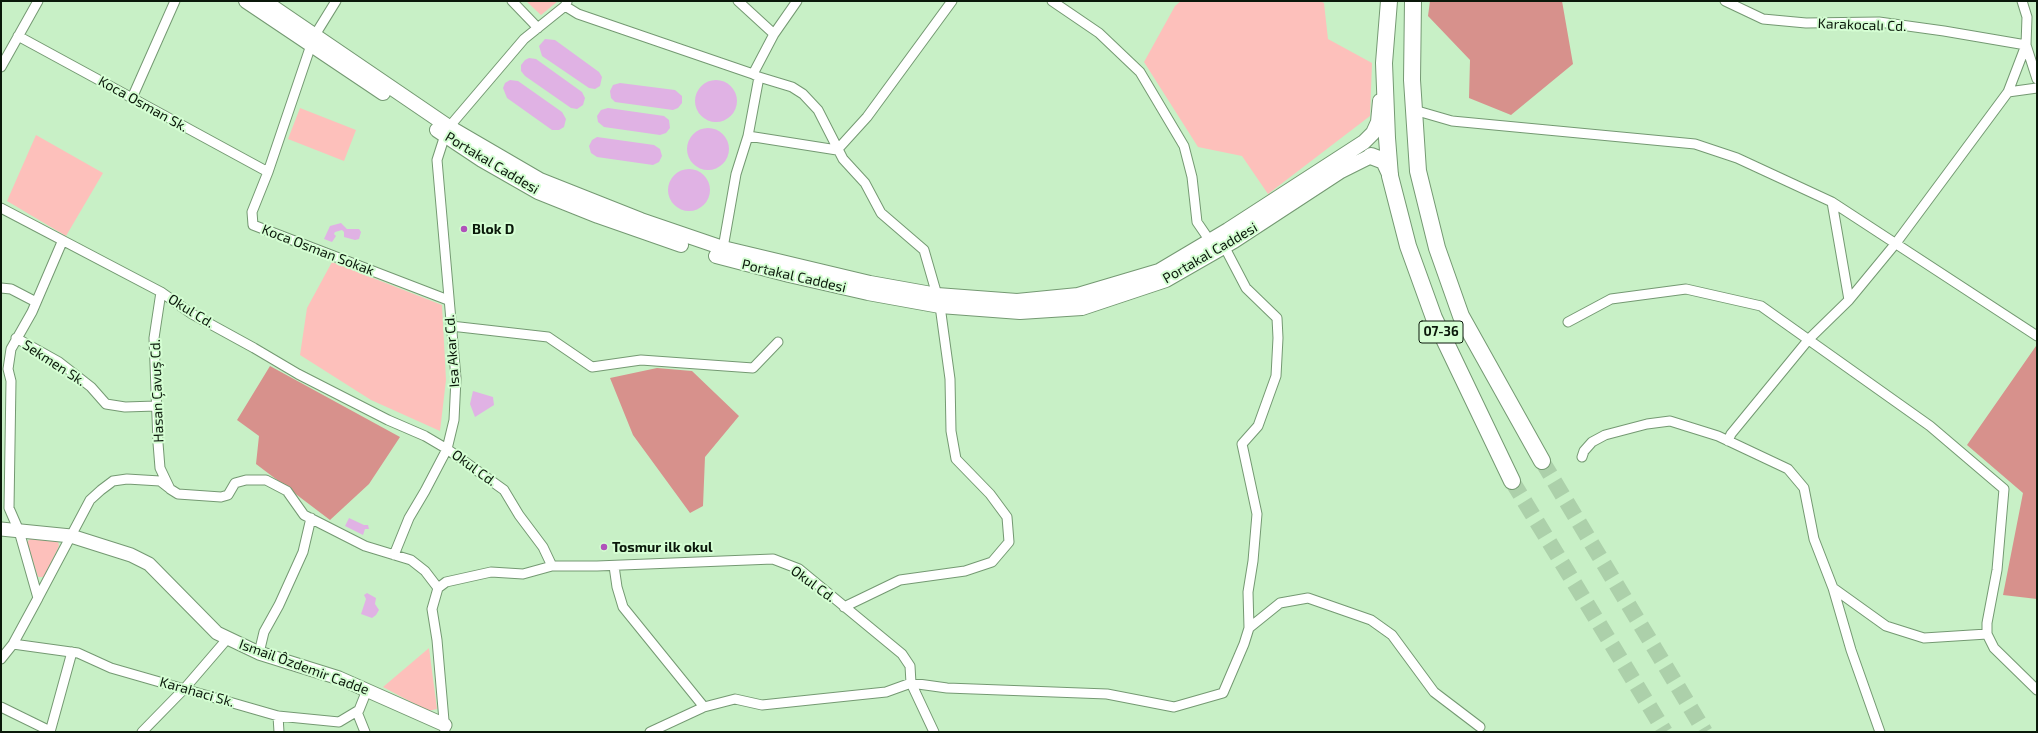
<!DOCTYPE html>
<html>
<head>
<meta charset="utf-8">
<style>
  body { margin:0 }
  #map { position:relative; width:2038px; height:733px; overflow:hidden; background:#c8f0c6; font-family:"Exo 2",sans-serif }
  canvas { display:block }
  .frame { position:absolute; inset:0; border:2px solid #0a180a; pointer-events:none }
</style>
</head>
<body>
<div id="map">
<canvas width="2038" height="733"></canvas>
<div class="frame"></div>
</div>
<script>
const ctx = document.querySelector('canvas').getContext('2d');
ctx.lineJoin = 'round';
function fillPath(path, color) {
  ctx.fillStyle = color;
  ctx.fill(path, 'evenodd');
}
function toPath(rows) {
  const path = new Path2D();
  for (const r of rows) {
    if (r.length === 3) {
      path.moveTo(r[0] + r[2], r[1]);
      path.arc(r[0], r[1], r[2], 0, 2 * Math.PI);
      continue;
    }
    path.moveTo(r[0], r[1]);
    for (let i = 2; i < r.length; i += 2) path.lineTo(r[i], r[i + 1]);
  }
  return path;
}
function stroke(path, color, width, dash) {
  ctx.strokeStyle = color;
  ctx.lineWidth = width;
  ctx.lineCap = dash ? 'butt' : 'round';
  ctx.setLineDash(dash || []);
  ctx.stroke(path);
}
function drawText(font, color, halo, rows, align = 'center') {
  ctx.font = font + ' "Exo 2",sans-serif';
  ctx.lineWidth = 4;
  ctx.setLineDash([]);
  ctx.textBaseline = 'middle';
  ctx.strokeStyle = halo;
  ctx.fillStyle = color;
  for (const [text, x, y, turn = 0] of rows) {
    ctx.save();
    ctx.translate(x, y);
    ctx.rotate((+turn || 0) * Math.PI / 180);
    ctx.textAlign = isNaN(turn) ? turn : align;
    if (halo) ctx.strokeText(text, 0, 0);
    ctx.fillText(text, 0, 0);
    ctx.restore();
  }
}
fillPath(toPath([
  [526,1,558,1,541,15],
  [1181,1,1320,1,1324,3,1328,39,1372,63,1370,116,1268,194,1242,156,1198,147,1144,62,1175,6],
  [300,108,356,130,344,161,288,139],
  [36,135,103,173,66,236,7,201],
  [332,262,442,305,446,380,440,431,371,400,300,355,307,308],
  [31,538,58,541,59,546,44,577,38,577,27,542],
  [429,648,437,709,428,711,383,687]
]), '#fdc0bb');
fillPath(toPath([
  [1430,1,1562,1,1573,64,1511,115,1469,98,1470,60,1428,16],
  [2036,346,2037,346,2037,599,2003,595,2023,493,1967,445],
  [270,366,400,437,369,484,330,520,256,464,259,436,237,420],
  [657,368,692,371,739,416,705,457,703,506,690,513,633,435,610,378]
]), '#d7918c');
fillPath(toPath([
  [545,39,555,40,599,72,602,77,600,86,595,89,589,88,542,56,539,46],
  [529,58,536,59,582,92,585,98,583,105,577,109,571,108,525,76,521,71,521,65,525,60],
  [510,80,518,81,562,112,566,119,564,127,559,130,552,130,507,98,503,88,505,83],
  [716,101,21],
  [620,83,675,90,682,96,682,103,678,108,673,110,615,102,611,98,610,91,613,85],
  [608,108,664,116,669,120,670,128,666,133,660,135,604,127,598,122,597,116,601,110],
  [708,149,21],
  [597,137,654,145,660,149,662,156,659,162,653,165,597,157,591,153,589,146,592,140],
  [689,190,21],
  [341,223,347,229,359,229,361,232,359,239,355,240,344,237,344,232,342,230,335,232,334,234,336,236,332,242,324,239,330,226],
  [473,391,493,397,494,405,475,417,470,404],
  [349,518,364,525,368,525,369,529,365,529,363,535,345,526],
  [367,593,376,598,375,604,379,610,376,615,372,618,361,614,366,599,364,595]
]), '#e0b2e4');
stroke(toPath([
  [1542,461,1705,732],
  [1512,481,1665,732]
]), '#acd0aa', 16, [16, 8]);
const street = toPath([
  [512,1,538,28],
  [738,1,774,34],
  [1725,1,1763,19,1806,23,1879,22,1944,31,2026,45],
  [2022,1,2027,17,2026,45,2008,92,2037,88],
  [565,6,578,14,753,74],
  [315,35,336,1],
  [18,36,268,172],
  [311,45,268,172,252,212,253,225,448,300],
  [2026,45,2037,79],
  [1,67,38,1],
  [759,77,792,87,803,94,818,110,843,159,865,183,881,213,924,250,937,295],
  [132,98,175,1],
  [1414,110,1452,121,1695,144,1737,158,1832,202,2037,336],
  [449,127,524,39,565,6,567,2],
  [748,136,837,150,867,117,952,1],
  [1832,202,1849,300],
  [1,208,161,292,192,314,254,348,298,374,388,420,425,436,447,449,504,490,519,515,543,547,552,566,597,566,773,559,799,569,902,654,910,666,911,683,934,732],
  [723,248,736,174,748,136,759,77,753,74,774,34,797,1],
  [1,288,11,289,36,302],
  [161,292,154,338,158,443,160,468,170,489,178,494,221,497,228,495,235,483,246,480,266,480,287,491,304,515,365,546,411,560,425,571,438,588,446,582,491,572,523,574,552,566],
  [1568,322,1611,299,1686,289,1761,306,1930,426,2004,489,1997,570,1987,623,1987,634,1994,648,2037,690],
  [451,326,548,337,592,367,641,360,753,368,778,342],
  [16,338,59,362,91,387,106,404,125,407,156,406],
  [1728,441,1731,434,1809,339,1849,300,1896,243,2008,92],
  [1582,457,1584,451,1592,442,1605,435,1647,424,1670,421,1718,436,1788,469,1804,488,1814,539,1833,588,1851,650,1880,732],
  [394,555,409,518,425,491,447,449,454,420,456,378,437,160,445,135],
  [614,566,617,587,623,607,704,707],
  [438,588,432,609,437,640,445,732],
  [1833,588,1886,626,1924,638,1987,634],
  [38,598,90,500,101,490,113,481,127,479,160,481,169,488],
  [844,607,900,580,965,571,992,562,1009,542,1007,517,990,494,956,459,951,431,950,379,940,306],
  [1249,628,1280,603,1308,598,1371,620,1392,635,1434,692,1480,727],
  [13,644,78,653,111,668,278,716,339,722,359,710,367,690],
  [259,653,264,632,279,605,303,552,311,518],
  [1,659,13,644,38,598,19,531,9,508,11,381,8,369,11,349,32,312,62,242],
  [1,707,50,731],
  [357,712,365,732],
  [278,716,279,732],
  [50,732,72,652],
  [142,732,185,688,228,638],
  [650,732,704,707,735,699,762,705,886,692,911,683,947,688,1107,694,1174,707,1223,693,1244,644,1249,628,1248,592,1253,561,1257,514,1242,444,1258,426,1276,376,1278,338,1277,318,1246,288,1224,246,1210,241,1197,222,1192,177,1184,146,1140,72,1099,33,1052,1]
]);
const secondary = toPath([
  [1,529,71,536,131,555,149,564,217,633,259,653,339,678,445,725]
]);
const primary = toPath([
  [246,1,383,93],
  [264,1,449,127,540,180,641,220,723,248,870,283,937,295,1017,301,1078,295,1159,271,1228,230,1364,142,1373,133,1378,122,1380,101],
  [437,130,482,160,538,192,598,216,681,245],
  [716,256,789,275,868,293,940,306,1020,312,1082,308,1166,280,1234,241,1341,171,1371,156]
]);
const highway = toPath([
  [1389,1,1384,63,1387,138,1390,176,1408,246,1434,318,1512,481],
  [1413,1,1412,80,1418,171,1437,248,1461,316,1542,461],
  [1371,156,1384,161,1390,174]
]);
stroke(street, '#749972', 11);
stroke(secondary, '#749972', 15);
stroke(primary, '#749972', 16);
stroke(highway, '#749972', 18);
stroke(street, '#fff', 9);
stroke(secondary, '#fff', 13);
stroke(primary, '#fff', 14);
stroke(highway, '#fff', 16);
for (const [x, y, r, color] of [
  [464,229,4,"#b051ba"],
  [604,547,4,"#b051ba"]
]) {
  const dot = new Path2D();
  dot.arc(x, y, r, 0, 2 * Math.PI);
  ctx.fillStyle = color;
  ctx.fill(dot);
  stroke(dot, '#d5fed3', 1.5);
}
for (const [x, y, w] of [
  [1441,332,44]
]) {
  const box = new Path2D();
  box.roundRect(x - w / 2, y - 11, w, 22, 3);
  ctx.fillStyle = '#d5fed3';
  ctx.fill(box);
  stroke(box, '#0a180a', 1);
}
drawText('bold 13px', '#0a180a', null, [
  ["07-36",1441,332]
]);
drawText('14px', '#0a180a', '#d5fed3', [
  ["Karakocalı Cd.",1862,25,2],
  ["Koca Osman Sk.",143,104,29],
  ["Portakal Caddesi",492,163,31],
  ["Koca Osman Sokak",318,250,21],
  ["Portakal Caddesi",1210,253,-30],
  ["Portakal Caddesi",794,276,13],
  ["Okul Cd.",191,311,32],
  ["Isa Akar Cd.",452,351,-94],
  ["Sekmen Sk.",54,363,33],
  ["Hasan Çavuş Cd.",157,391,-92],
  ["Okul Cd.",474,468,36],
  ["Okul Cd.",813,584,36],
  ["Ismail Ôzdemir Cadde",304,667,20],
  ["Karahaci Sk.",197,692,16]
]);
drawText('bold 14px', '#0a180a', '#d5fed3', [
  ["Blok D",472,229],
  ["Tosmur ilk okul",612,547]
], 'left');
</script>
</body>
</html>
